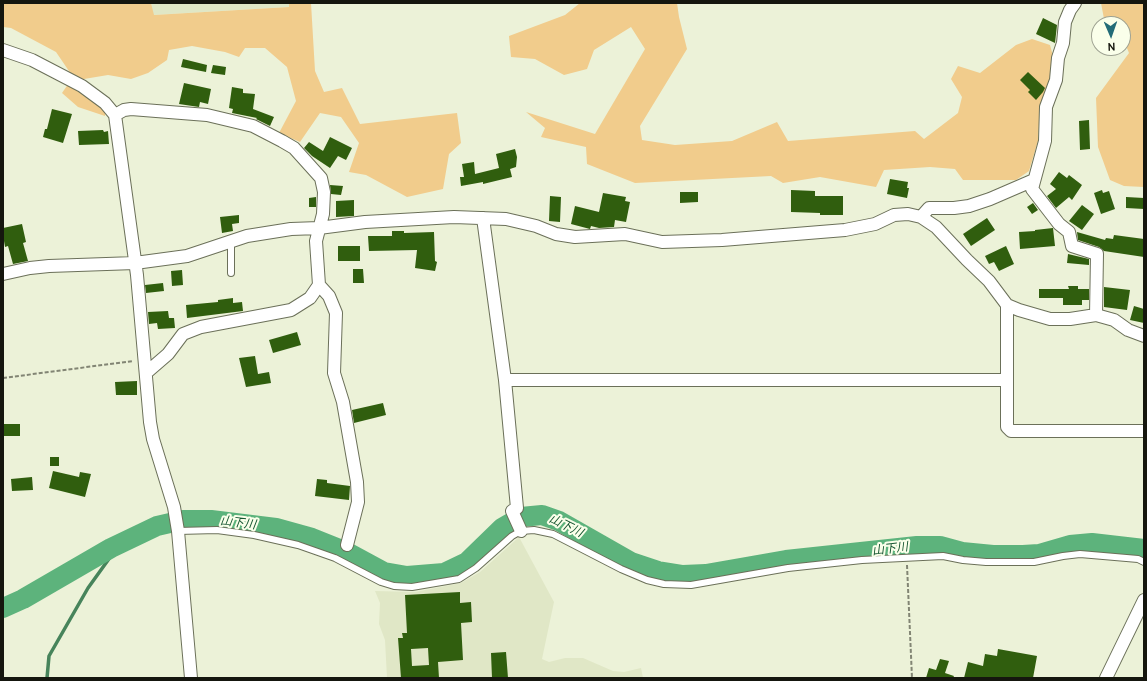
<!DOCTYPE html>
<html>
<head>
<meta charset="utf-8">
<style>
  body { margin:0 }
  #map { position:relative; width:1147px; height:681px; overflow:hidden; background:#ecf2d8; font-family:Cabin,sans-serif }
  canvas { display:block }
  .frame { position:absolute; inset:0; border:4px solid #15160e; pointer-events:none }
  .north { position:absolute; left:1091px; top:16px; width:40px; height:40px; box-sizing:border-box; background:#faffea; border:1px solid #9ea292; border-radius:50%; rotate:178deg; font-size:11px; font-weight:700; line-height:16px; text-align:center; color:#15160e }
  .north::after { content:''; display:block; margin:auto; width:14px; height:18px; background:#236c77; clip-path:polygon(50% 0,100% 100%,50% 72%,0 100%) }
</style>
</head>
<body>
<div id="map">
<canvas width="1147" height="681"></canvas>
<div class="frame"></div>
<div class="north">N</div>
</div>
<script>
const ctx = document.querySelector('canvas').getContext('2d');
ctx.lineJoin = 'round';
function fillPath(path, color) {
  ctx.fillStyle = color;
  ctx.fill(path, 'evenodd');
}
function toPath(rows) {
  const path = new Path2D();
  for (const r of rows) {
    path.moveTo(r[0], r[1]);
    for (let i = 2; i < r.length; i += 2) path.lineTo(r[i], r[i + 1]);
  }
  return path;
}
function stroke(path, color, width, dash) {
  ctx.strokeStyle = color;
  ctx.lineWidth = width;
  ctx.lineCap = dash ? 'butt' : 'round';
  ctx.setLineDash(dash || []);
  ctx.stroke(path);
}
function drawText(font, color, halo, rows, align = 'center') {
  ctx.font = font + ' Cabin,"Noto Sans JP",sans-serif';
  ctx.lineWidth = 4;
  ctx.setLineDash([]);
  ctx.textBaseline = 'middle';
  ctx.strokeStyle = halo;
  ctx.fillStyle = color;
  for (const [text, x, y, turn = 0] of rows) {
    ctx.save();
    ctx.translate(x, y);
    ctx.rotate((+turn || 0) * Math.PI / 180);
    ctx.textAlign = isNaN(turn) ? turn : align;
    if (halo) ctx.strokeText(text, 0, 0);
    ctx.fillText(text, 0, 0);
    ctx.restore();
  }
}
fillPath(toPath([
  [151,3,289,3,289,7,153,15],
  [519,537,554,602,542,659,549,662,565,658,583,658,613,671,624,672,641,668,643,678,387,678,385,640,379,624,380,603,375,591,415,592,461,583,480,572]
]), '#e0e7c6');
fillPath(toPath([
  [3,3,151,3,154,15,289,7,289,3,311,3,315,71,324,92,342,88,360,124,457,113,461,143,449,154,443,189,407,197,366,175,349,172,359,143,341,117,320,113,300,142,279,133,296,101,287,67,265,48,245,48,239,57,225,52,192,46,169,50,167,60,148,73,131,79,108,75,84,79,82,90,105,106,105,116,78,107,62,93,73,77,56,52,11,28,3,27],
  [580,3,677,3,679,17,687,49,640,126,642,140,675,145,732,141,777,122,788,141,915,131,924,139,958,113,962,97,951,79,958,66,980,73,1016,45,1032,39,1050,45,1053,56,1052,84,1040,107,1038,141,1029,171,1016,180,963,180,955,169,930,167,884,170,876,187,820,177,783,183,771,176,635,183,587,164,586,147,541,137,545,128,526,112,595,134,645,49,631,27,594,50,587,69,564,75,535,59,511,57,509,36,565,15],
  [1101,3,1144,3,1144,187,1124,186,1110,180,1098,147,1096,98,1129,53,1123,38,1123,24,1105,24]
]), '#f1cc8c');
stroke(toPath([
  [47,678,49,656,88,588,111,556,111,548]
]), '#47845b', 3.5);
stroke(toPath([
  [3,608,23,599,111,548,157,526,183,520,211,520,276,528,312,538,347,552,384,572,407,576,444,573,467,562,502,528,521,517,542,515,559,521,631,562,658,571,683,575,706,574,786,560,917,546,940,546,962,552,993,555,1023,555,1039,554,1070,545,1092,543,1144,549]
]), '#5db37c', 20);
fillPath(toPath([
  [1043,18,1057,25,1055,43,1036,34],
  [183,59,207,65,206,72,181,67],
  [213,65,226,67,225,75,211,73],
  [1028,72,1045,88,1043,92,1036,100,1028,92,1030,90,1020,80],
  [184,83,211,89,208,104,200,102,199,107,179,104],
  [232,87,243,89,243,93,255,94,253,109,274,117,270,126,256,119,257,118,232,113,233,109,229,108],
  [52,109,72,114,63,143,43,137,45,129,47,129],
  [1089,120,1090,149,1080,150,1079,121],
  [103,130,104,132,108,131,109,144,79,145,78,131],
  [330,137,352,148,346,160,338,156,330,168,312,156,304,148,309,142,323,151],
  [515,149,517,157,516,167,510,169,512,177,483,184,483,182,461,186,460,177,464,177,462,164,474,162,475,174,499,168,496,154],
  [1059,172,1067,178,1069,175,1082,185,1072,200,1069,197,1056,208,1047,196,1056,189,1050,184],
  [890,179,908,182,907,188,909,188,907,198,887,194],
  [330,185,343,186,341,195,331,194],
  [791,190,815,191,815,196,843,196,843,215,820,215,820,213,791,212],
  [1102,190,1103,193,1109,191,1115,209,1101,214,1094,193],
  [680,192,698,192,698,202,680,203],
  [603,193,626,197,625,201,630,202,626,222,615,220,614,227,599,228,591,226,590,229,571,224,575,206,599,212],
  [550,196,561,197,560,222,549,221],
  [316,197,316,207,309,207,309,198],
  [1126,197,1144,198,1144,209,1126,208],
  [354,200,354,216,336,217,336,201],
  [1033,203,1038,210,1032,214,1027,207],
  [1082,205,1094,214,1082,230,1069,221],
  [239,215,239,223,232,224,233,231,222,233,220,217],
  [987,218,995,230,971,246,963,234],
  [22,224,26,242,23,243,28,261,13,264,8,246,5,247,4,241,3,242,3,228],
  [1053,228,1055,246,1020,249,1019,232,1035,231,1035,230],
  [392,231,404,231,404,233,434,232,435,261,437,262,435,271,415,268,417,250,369,251,368,236,392,236],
  [1077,232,1105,240,1106,238,1113,239,1114,235,1144,239,1144,257,1104,251,1099,247,1078,240],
  [338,246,360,246,360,261,338,261],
  [1006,246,1014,264,999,271,994,262,989,264,985,256],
  [1068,254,1089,259,1089,265,1067,263],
  [353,269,363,269,364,283,353,283],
  [182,270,183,285,172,286,171,271],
  [163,283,164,291,146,293,145,285],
  [1068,286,1078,286,1078,289,1089,289,1089,300,1082,300,1082,305,1063,305,1063,298,1039,298,1039,289,1069,289],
  [1104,287,1130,290,1127,310,1104,307],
  [233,298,233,303,242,302,243,311,187,318,186,305,218,302,218,300],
  [1134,306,1144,309,1144,323,1130,320],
  [168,311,169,318,174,318,175,328,158,329,157,323,149,324,148,312],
  [297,332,301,345,273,353,269,340],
  [255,356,258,374,269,372,271,383,246,387,239,358],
  [137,381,137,395,116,395,115,382],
  [383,403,386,415,354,423,352,410],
  [3,424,20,424,20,436,3,436],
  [50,457,59,457,59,466,50,466],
  [53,471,79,477,80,472,91,474,85,497,49,488],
  [32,477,33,490,12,491,11,479],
  [317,479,327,480,327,483,350,486,349,500,315,496],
  [460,592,460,603,471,602,472,622,461,623,463,660,438,662,439,678,401,678,398,638,403,638,402,633,407,633,405,595],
  [428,648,429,665,412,666,411,649],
  [998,649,1037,656,1033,678,964,678,968,662,983,666,985,654,997,656],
  [506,652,508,678,492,678,491,653],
  [940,659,949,661,945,673,954,676,953,678,926,678,929,668,936,670]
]), '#305e0e');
const service = toPath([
  [231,241,231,273],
  [178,531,217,530,254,535,298,545,335,558,381,582,394,586,412,587,459,579,476,568,512,536,521,531,534,530,553,534,621,569,647,580,664,584,691,585,788,568,862,560,943,556,963,560,986,562,1034,562,1063,556,1080,554,1138,559,1144,562]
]);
const minor = toPath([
  [1075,3,1070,10,1065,22,1063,43,1058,58,1056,80,1046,107,1045,141,1032,189,1059,224,1069,232,1072,246,1097,254,1096,315],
  [3,50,32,60,82,86,105,103,115,115,137,275,150,422,153,439,174,507,178,531,191,678],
  [115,115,124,110,131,109,207,115,253,126,282,141,294,148,321,178,324,192,323,214,316,241,319,285,310,298,291,310,201,327,183,334,168,354,146,373],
  [921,217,929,208,954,208,969,206,990,199,1034,180],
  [483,218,505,380,517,508,512,511,521,531],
  [3,274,30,268,49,266,135,263,187,256,247,236,291,229,319,228,365,222,454,217,506,219,536,226,556,234,575,237,625,234,662,242,722,240,845,230,875,224,894,215,908,214,921,217,936,227,967,260,989,281,1007,305,1019,310,1050,319,1070,319,1096,315,1114,320,1128,330,1144,336],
  [319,285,329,296,336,313,334,373,343,402,357,482,358,502,347,545],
  [1007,305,1007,427,1011,431,1144,431],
  [505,380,1007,380],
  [1106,678,1144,600]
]);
stroke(service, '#6b7059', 8);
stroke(minor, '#6b7059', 14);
stroke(toPath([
  [3,378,133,361],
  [907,565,912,678]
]), '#828574', 2, [4, 2]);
stroke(service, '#fff', 6);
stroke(minor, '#fff', 12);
drawText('italic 12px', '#13542f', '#faffea', [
  ["山下川",238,523,7],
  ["山下川",566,526,26],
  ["山下川",890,549,-7]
]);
</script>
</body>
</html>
